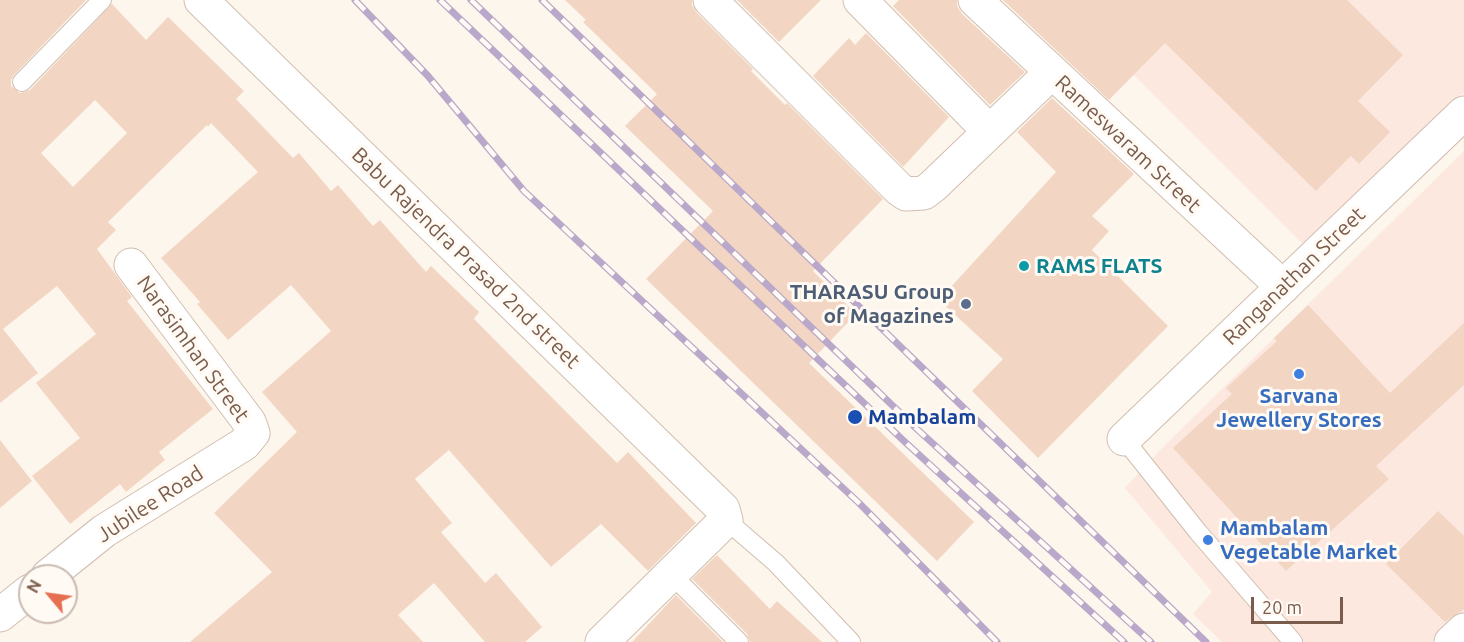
<!DOCTYPE html>
<html>
<head>
<meta charset="utf-8">
<style>
  body { margin:0 }
  #map { position:relative; width:1464px; height:642px; overflow:hidden; background:#fdf6ec; font-family:Ubuntu,sans-serif }
  canvas { display:block }
  .north { position:absolute; left:18px; top:564px; width:60px; height:60px; box-sizing:border-box; background:#fffaf3; border:2px solid #cabbb1; border-radius:50%; rotate:299deg; font-size:16px; font-weight:700; line-height:24px; text-align:center; color:#7a5c4d }
  .north::after { content:''; display:block; margin:auto; width:21px; height:27px; background:#e76f51; clip-path:polygon(50% 0,100% 100%,50% 72%,0 100%) }
  .scale { position:absolute; left:1251px; top:597px; width:92px; height:27px; box-sizing:border-box; border:3px solid #7a5c4d; border-top:0; padding-left:8px; font-size:18px; line-height:21px; white-space:nowrap; color:#7a5c4d; -webkit-text-stroke:4px #fffaf3; paint-order:stroke }
</style>
</head>
<body>
<div id="map">
<canvas width="1464" height="642"></canvas>
<div class="north">N</div>
<div class="scale">20 m</div>
</div>
<script>
const ctx = document.querySelector('canvas').getContext('2d');
ctx.lineJoin = 'round';
function fillPath(path, color) {
  ctx.fillStyle = color;
  ctx.fill(path, 'evenodd');
}
function toPath(rows) {
  const path = new Path2D();
  for (const r of rows) {
    path.moveTo(r[0], r[1]);
    for (let i = 2; i < r.length; i += 2) path.lineTo(r[i], r[i + 1]);
  }
  return path;
}
function stroke(path, color, width, dash) {
  ctx.strokeStyle = color;
  ctx.lineWidth = width;
  ctx.lineCap = dash ? 'butt' : 'round';
  ctx.setLineDash(dash || []);
  ctx.stroke(path);
}
function drawText(font, color, halo, rows, align = 'center') {
  ctx.font = font + ' Ubuntu,sans-serif';
  ctx.lineWidth = 6;
  ctx.setLineDash([]);
  ctx.textBaseline = 'middle';
  ctx.strokeStyle = halo;
  ctx.fillStyle = color;
  for (const [text, x, y, turn = 0] of rows) {
    ctx.save();
    ctx.translate(x, y);
    ctx.rotate((+turn || 0) * Math.PI / 180);
    ctx.textAlign = isNaN(turn) ? turn : align;
    if (halo) ctx.strokeText(text, 0, 0);
    ctx.fillText(text, 0, 0);
    ctx.restore();
  }
}
fillPath(toPath([
  [1059,0,1464,0,1464,92,1303,244],
  [1464,151,1464,611,1432,642,1222,642,1193,614,1212,592,1125,488,1160,450]
]), '#fde8e0');
fillPath(toPath([
  [0,0,86,0,14,75,11,80,11,86,20,93,30,90,112,4,146,40,168,17,244,91,236,99,293,158,299,153,331,191,338,185,373,226,380,220,426,272,431,266,479,312,474,319,617,463,628,452,696,523,648,571,601,524,551,567,449,450,415,479,452,523,441,532,485,583,496,573,542,627,525,642,485,642,434,583,398,615,423,642,190,642,272,572,214,513,297,432,262,392,331,331,291,285,228,340,197,304,200,302,161,258,258,172,211,123,208,127,207,125,108,222,116,230,97,249,132,297,127,301,213,409,159,452,165,460,126,492,120,484,70,524,32,476,80,438,36,383,96,334,57,286,3,329,38,373,0,403],
  [95,100,127,133,73,187,41,153],
  [565,0,692,0,692,5,697,13,753,69,751,71,785,105,787,103,883,199,813,271,856,314,809,363,974,522,937,561,646,279,713,211,625,126,657,94,583,22,586,20],
  [737,0,821,0,779,42],
  [899,0,957,0,957,6,962,14,1025,72,990,105,893,6],
  [1003,0,1347,0,1403,55,1358,101,1390,132,1359,164,1351,156,1316,191,1165,43,1109,100],
  [866,33,949,117,903,167,813,76,849,38,855,45],
  [1052,98,1134,174,1092,216,1109,231,1092,250,1168,326,1038,458,972,391,1003,359,939,300,1056,172,1017,132],
  [1308,305,1390,393,1464,323,1464,385,1376,466,1389,479,1286,571,1173,448,1232,394,1226,388,1277,341,1274,338],
  [0,440,32,481,0,508],
  [1438,511,1464,536,1464,609,1445,622,1386,564],
  [717,555,770,609,777,601,822,642,750,642,747,634,692,579],
  [676,595,723,642,632,642]
]), '#f3d5c3');
const lane = toPath([
  [22,82,102,0],
  [1124,439,1198,532,1293,642],
  [726,520,776,563,851,642],
  [671,574,739,642]
]);
const street = toPath([
  [201,0,723,509,726,520,602,642],
  [710,0,899,189,906,194,924,193,933,186,1052,72],
  [860,0,989,131],
  [975,0,1283,287],
  [1124,439,1464,113],
  [48,576,104,531,244,444,253,433,249,422,131,265],
  [0,615,30,591],
  [1451,642,1464,630]
]);
stroke(lane, '#d1beb0', 20);
stroke(street, '#d1beb0', 35);
stroke(lane, '#fff', 18);
stroke(street, '#fff', 33);
const rail = toPath([
  [355,0,428,76,524,191,859,503,997,642],
  [440,0,905,442,1124,642],
  [471,0,918,430,1151,642],
  [542,0,1206,642]
]);
stroke(rail, '#b9a8c9', 7);
stroke(rail, '#fffaf3', 4.5, [14]);
for (const [x, y, r, color] of [
  [1024,266,6,"#0f9aa8"],
  [966,304,6,"#5c6f8a"],
  [1299,374,6,"#3f7fe0"],
  [855,417,8,"#1a4fb4"],
  [1208,540,6,"#3f7fe0"]
]) {
  const dot = new Path2D();
  dot.arc(x, y, r, 0, 2 * Math.PI);
  ctx.fillStyle = color;
  ctx.fill(dot);
  stroke(dot, '#fffaf3', 2);
}
drawText('21px', '#7a5c4d', '#fffaf3', [
  ["Rameswaram Street",1128,144,43],
  ["Babu Rajendra Prasad 2nd street",466,258,44],
  ["Ranganathan Street",1294,276,-44],
  ["Narasimhan Street",193,349,54],
  ["Jubilee Road",150,504,-33]
]);
drawText('bold 21px', '#0d838f', '#fffaf3', [
  ["RAMS FLATS",1036,266]
], 'left');
drawText('bold 21px', '#4e5e75', '#fffaf3', [
  ["THARASU Group",954,292],
  ["of Magazines",954,316]
], 'right');
drawText('bold 21px', '#366cbe', '#fffaf3', [
  ["Sarvana",1299,396],
  ["Jewellery Stores",1299,420],
  ["Mambalam",1220,528,"left"],
  ["Vegetable Market",1220,552,"left"]
]);
drawText('bold 21px', '#164399', '#fffaf3', [
  ["Mambalam",868,417]
], 'left');
</script>
</body>
</html>
